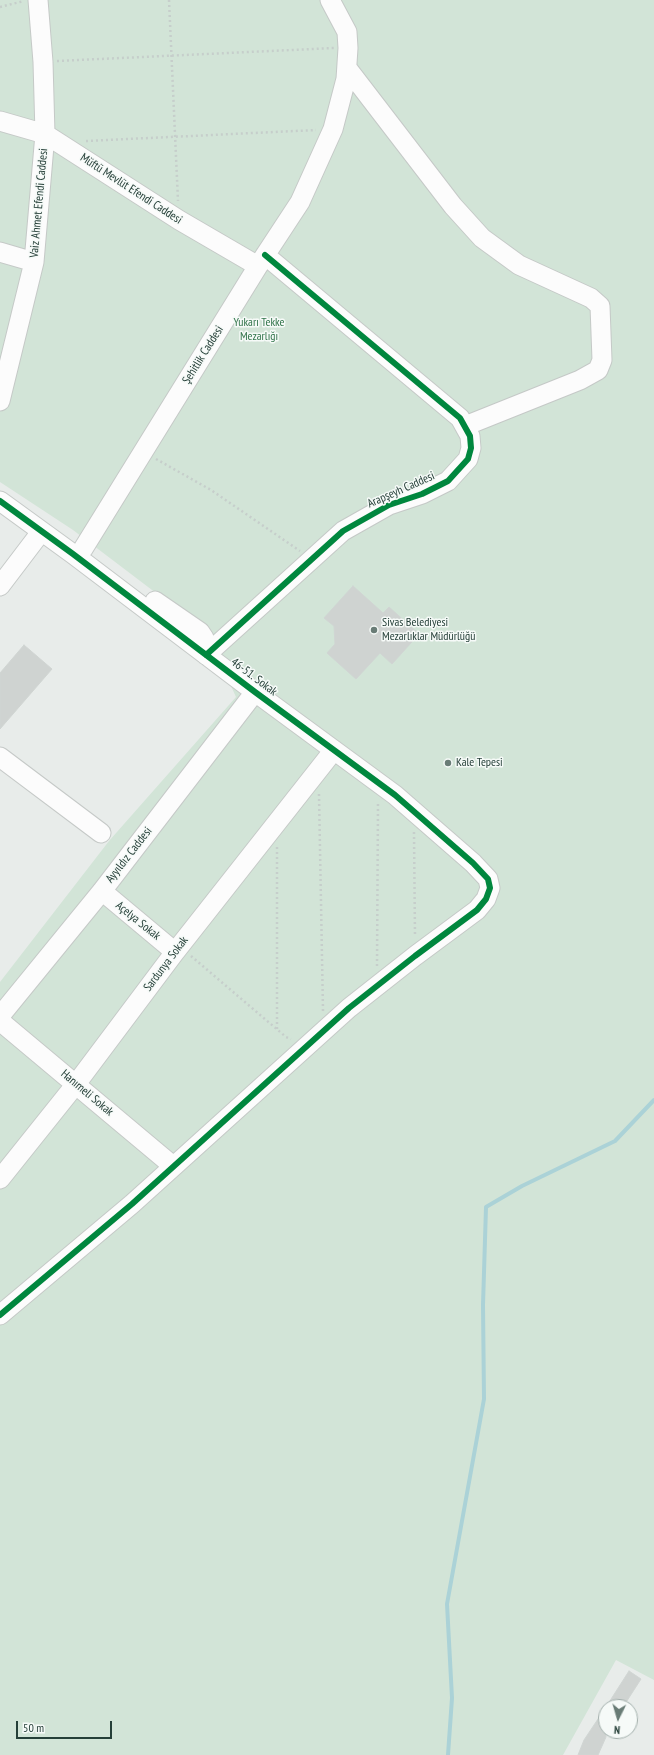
<!DOCTYPE html>
<html>
<head>
<meta charset="utf-8">
<style>
  body { margin:0 }
  #map { position:relative; width:654px; height:1755px; overflow:hidden; background:#e8ecea; font-family:"PT Sans Narrow",sans-serif }
  canvas { display:block }
  .north { position:absolute; left:598px; top:1699px; width:40px; height:40px; box-sizing:border-box; background:#f6faf8; border:1px solid #a2afab; border-radius:50%; rotate:185deg; font-size:11px; font-weight:700; line-height:16px; text-align:center; color:#253f38 }
  .north::after { content:''; display:block; margin:auto; width:14px; height:18px; background:#697c76; clip-path:polygon(50% 0,100% 100%,50% 72%,0 100%) }
  .scale { position:absolute; left:16px; top:1721px; width:96px; height:18px; box-sizing:border-box; border:2px solid #253f38; border-top:0; padding-left:5px; font-size:12px; line-height:14px; white-space:nowrap; color:#253f38; -webkit-text-stroke:3px #f6faf8; paint-order:stroke }
</style>
</head>
<body>
<div id="map">
<canvas width="654" height="1755"></canvas>
<div class="north">N</div>
<div class="scale">50 m</div>
</div>
<script>
const ctx = document.querySelector('canvas').getContext('2d');
ctx.lineJoin = 'round';
function fillPath(path, color) {
  ctx.fillStyle = color;
  ctx.fill(path, 'evenodd');
}
function toPath(rows) {
  const path = new Path2D();
  for (const r of rows) {
    path.moveTo(r[0], r[1]);
    for (let i = 2; i < r.length; i += 2) path.lineTo(r[i], r[i + 1]);
  }
  return path;
}
function stroke(path, color, width, dash) {
  ctx.strokeStyle = color;
  ctx.lineWidth = width;
  ctx.lineCap = dash ? 'butt' : 'round';
  ctx.setLineDash(dash || []);
  ctx.stroke(path);
}
function drawText(font, color, halo, rows, align = 'center') {
  ctx.font = font + ' "PT Sans Narrow",sans-serif';
  ctx.lineWidth = 3;
  ctx.setLineDash([]);
  ctx.textBaseline = 'middle';
  ctx.strokeStyle = halo;
  ctx.fillStyle = color;
  for (const [text, x, y, turn = 0] of rows) {
    ctx.save();
    ctx.translate(x, y);
    ctx.rotate((+turn || 0) * Math.PI / 180);
    ctx.textAlign = isNaN(turn) ? turn : align;
    if (halo) ctx.strokeText(text, 0, 0);
    ctx.fillText(text, 0, 0);
    ctx.restore();
  }
}
fillPath(toPath([
  [0,0,654,0,654,1680,616,1660,563,1755,0,1755,0,982,109,841,236,697,206,631,73,530,0,482]
]), '#d2e4d7');
stroke(toPath([
  [448,1755,452,1698,447,1604,484,1399,483,1305,486,1207,522,1186,615,1141,654,1100]
]), '#abd2d7', 4);
const building = toPath([
  [353,586,383,613,389,607,419,634,392,664,380,653,356,679,327,653,335,644,334,626,324,618,353,586],
  [24,645,52,669,0,729,0,673,24,645],
  [629,1671,641,1679,623,1707,606,1707,629,1671],
  [606,1707,606,1737,598,1755,578,1755,584,1740,606,1707]
]);
fillPath(building, '#cfd3d1');
stroke(building, '#d0d5d3', 1);
const minor = toPath([
  [347,68,453,206,482,238,519,265,591,298,600,306,602,360,598,370,580,380,465,426],
  [0,121,45,134,179,220,258,266],
  [0,252,34,262],
  [0,401,34,262,45,134,43,62,38,0],
  [0,501,73,554,255,692,395,795,473,863,488,879,490,888,486,899,477,910,415,956,349,1008,132,1204,0,1315],
  [83,549,258,266,300,202,333,129,346,79,348,48,347,32,330,0],
  [0,586,41,532],
  [155,601,200,632,204,638,206,655],
  [206,655,343,531,389,505,422,494,448,481,468,459,471,448,470,436,460,418,265,255],
  [0,757,101,833],
  [102,891,175,952],
  [0,1016,102,891,255,692],
  [0,1021,173,1166],
  [0,1179,76,1084,175,952,334,750]
]);
stroke(minor, '#c5c9c7', 21);
stroke(toPath([
  [169,0,178,201],
  [0,7,24,1],
  [57,61,334,48],
  [86,141,316,130],
  [156,459,211,490,300,551],
  [319,794,323,1011],
  [414,832,415,937],
  [277,847,277,1029],
  [191,956,286,1037,291,1039],
  [377,966,378,801]
]), '#c6cecb', 2.5, [2, 3]);
stroke(minor, '#fcfcfc', 19);
stroke(toPath([
  [0,501,73,554,255,692,395,795,473,863,488,879,490,888,486,899,477,910,415,956,349,1008,132,1204,0,1315],
  [206,655,343,531,389,505,422,494,448,481,468,459,471,448,470,436,460,418,265,255]
]), '#00873e', 6);
for (const [x, y, r, color] of [
  [374,630,4,"#697c76"],
  [448,763,4,"#697c76"]
]) {
  const dot = new Path2D();
  dot.arc(x, y, r, 0, 2 * Math.PI);
  ctx.fillStyle = color;
  ctx.fill(dot);
  stroke(dot, '#f6faf8', 1.5);
}
drawText('12px', '#253f38', '#f6faf8', [
  ["Müftü Mevlüt Efendi Caddesi",131,189,33],
  ["Vaiz Ahmet Efendi Caddesi",39,203,-85],
  ["Şehitlik Caddesi",203,355,-58],
  ["Arapşeyh Caddesi",401,490,-24],
  ["46-51. Sokak",254,677,37],
  ["Ayyıldız Caddesi",129,855,-52],
  ["Açelya Sokak",138,921,39],
  ["Sardunya Sokak",166,964,-53],
  ["Hanımeli Sokak",87,1093,40]
]);
drawText('12px', '#31744a', '#f6faf8', [
  ["Yukarı Tekke",259,323],
  ["Mezarlığı",259,337]
]);
drawText('12px', '#253f38', '#f6faf8', [
  ["Sivas Belediyesi",382,623],
  ["Mezarlıklar Müdürlüğü",382,637],
  ["Kale Tepesi",456,763]
], 'left');
</script>
</body>
</html>
